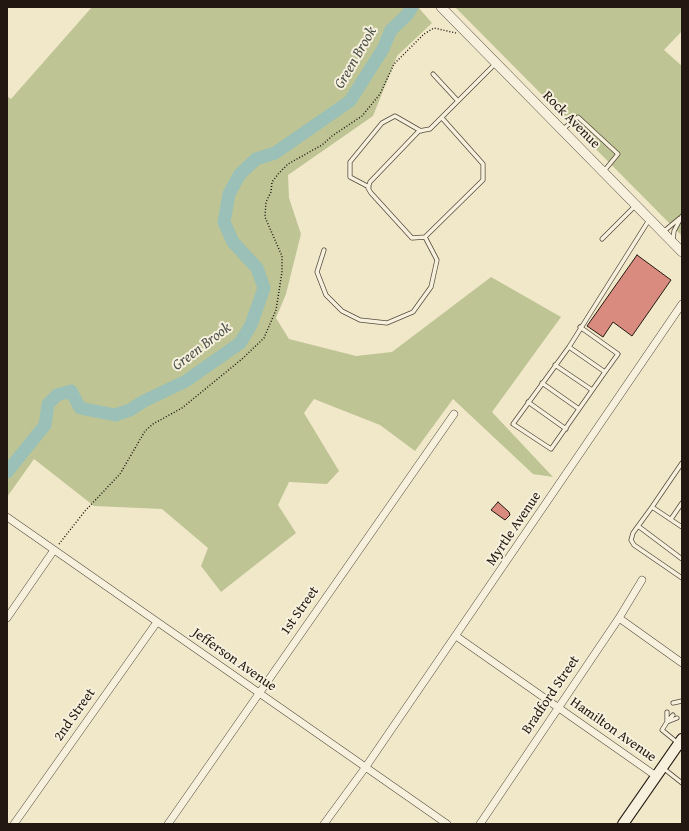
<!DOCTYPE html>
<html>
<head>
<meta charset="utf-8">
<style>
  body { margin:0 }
  #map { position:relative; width:689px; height:831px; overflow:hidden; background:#f1e8ca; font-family:"Gentium Book Plus",serif }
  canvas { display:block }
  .frame { position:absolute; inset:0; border:8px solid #231811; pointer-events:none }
</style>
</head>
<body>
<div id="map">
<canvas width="689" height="831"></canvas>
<div class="frame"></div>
</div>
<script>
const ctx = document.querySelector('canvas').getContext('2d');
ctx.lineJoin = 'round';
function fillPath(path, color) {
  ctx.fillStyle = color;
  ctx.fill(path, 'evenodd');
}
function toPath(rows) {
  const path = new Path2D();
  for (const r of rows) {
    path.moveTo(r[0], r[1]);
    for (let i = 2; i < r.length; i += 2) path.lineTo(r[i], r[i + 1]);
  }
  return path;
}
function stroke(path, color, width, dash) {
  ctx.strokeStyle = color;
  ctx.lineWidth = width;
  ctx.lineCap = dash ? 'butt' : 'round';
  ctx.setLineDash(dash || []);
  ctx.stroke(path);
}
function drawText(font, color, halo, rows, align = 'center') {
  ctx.font = font + ' "Gentium Book Plus",serif';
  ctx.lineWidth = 4;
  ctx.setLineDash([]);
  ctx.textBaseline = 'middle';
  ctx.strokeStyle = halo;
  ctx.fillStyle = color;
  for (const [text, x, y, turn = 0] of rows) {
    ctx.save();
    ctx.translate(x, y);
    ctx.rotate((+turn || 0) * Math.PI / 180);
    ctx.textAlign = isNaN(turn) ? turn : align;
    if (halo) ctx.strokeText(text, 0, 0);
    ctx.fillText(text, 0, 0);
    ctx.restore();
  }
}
fillPath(toPath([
  [92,7,418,7,432,23,397,56,373,116,288,175,289,198,301,234,286,294,276,318,289,339,356,356,392,352,491,277,561,317,492,412,553,477,533,474,453,399,415,451,380,425,314,399,304,413,339,471,327,484,289,482,278,505,296,533,221,592,201,566,208,548,162,509,94,506,34,459,7,497,7,96,11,99],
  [455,7,682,7,682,31,664,50,682,66,682,236]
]), '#bec494');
stroke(toPath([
  [7,472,45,425,48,404,57,395,71,391,80,408,115,415,130,410,144,401,186,381,240,343,251,325,264,288,257,268,233,242,224,222,229,194,240,174,256,159,275,153,350,101,383,49,391,30,407,15,412,7]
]), '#9bc0b7', 13);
const building = toPath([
  [637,255,671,280,632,336,613,322,603,337,587,326,637,255],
  [498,502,509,512,510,515,505,520,491,510,498,502]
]);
fillPath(building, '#d88b7e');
stroke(building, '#231811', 1);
const service = toPath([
  [433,74,458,101],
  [442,118,483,164,483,180,425,237,412,238,371,193,368,188,370,182,419,131,430,129,495,64],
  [563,129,578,117,618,154,604,171],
  [369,187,350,177,350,162,382,123,395,116,421,131],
  [663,232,680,218],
  [602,239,635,206],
  [673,241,674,231,682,216],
  [324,250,317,272,326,295,342,311,360,320,387,323,413,312,431,287,437,260,425,237],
  [569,347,605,372,618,354,580,327],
  [555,365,592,390],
  [605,372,551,449,513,424,569,347,649,220],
  [542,383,579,409],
  [528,402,566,429],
  [652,507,682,463],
  [671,519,682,503],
  [638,526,682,559],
  [682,527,652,507,633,533,631,540,634,545,682,578],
  [673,703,682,701],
  [667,712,667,722,673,715],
  [677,718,667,722,662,730,678,743],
  [663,768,682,783]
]);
const minor = toPath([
  [7,517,447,824],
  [7,618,54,550],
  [619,618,682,663],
  [456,636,656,776],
  [14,824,157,622],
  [168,824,454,414],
  [324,824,365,768,682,304],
  [480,824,619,618,642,580]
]);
const tertiary = toPath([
  [441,7,682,252]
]);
const secondary = toPath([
  [623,824,682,739]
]);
stroke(service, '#564c3f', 5);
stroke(minor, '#564c3f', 8);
stroke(tertiary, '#564c3f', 10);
stroke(secondary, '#231811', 12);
stroke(toPath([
  [59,544,85,511,120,474,145,431,153,424,182,408,242,359,264,338,276,310,282,272,282,256,265,217,266,202,271,192,272,182,279,173,288,164,322,145,332,136,362,116,380,94,394,64,424,34,434,28,456,33]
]), '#231811', 1.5, [1, 2]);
stroke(service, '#f6f0dd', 3.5);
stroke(minor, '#f6f0dd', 7);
stroke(tertiary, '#f6f0dd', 9);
stroke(secondary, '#f6f0dd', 10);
drawText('14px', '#231811', '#f6f0dd', [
  ["Rock Avenue",571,120,45],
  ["Myrtle Avenue",514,529,-56],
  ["1st Street",300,611,-55],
  ["Jefferson Avenue",234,660,35],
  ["Bradford Street",551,695,-56],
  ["2nd Street",75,715,-55],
  ["Hamilton Avenue",613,730,35]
]);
drawText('italic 15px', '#4d534b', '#f6f0dd', [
  ["Green Brook",356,58,-60],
  ["Green Brook",202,347,-37]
]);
</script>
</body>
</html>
